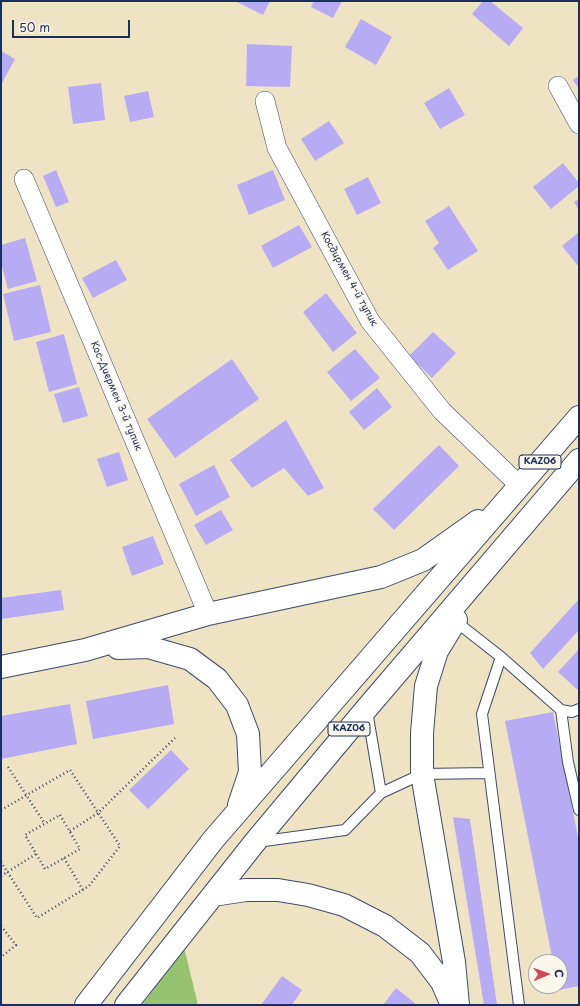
<!DOCTYPE html>
<html>
<head>
<meta charset="utf-8">
<style>
  body { margin:0 }
  #map { position:relative; width:580px; height:1006px; overflow:hidden; background:#eee4c4; font-family:"Playpen Sans",sans-serif }
  canvas { display:block }
  .frame { position:absolute; inset:0; border:2px solid #1b2f5e; pointer-events:none }
  .north { position:absolute; left:528px; top:954px; width:40px; height:40px; box-sizing:border-box; background:#fbf7ec; border:1px solid #a1a7b3; border-radius:50%; rotate:88deg; font-size:11px; font-weight:700; line-height:16px; text-align:center; color:#1b2f5e }
  .north::after { content:''; display:block; margin:auto; width:14px; height:18px; background:#d1495b; clip-path:polygon(50% 0,100% 100%,50% 72%,0 100%) }
  .scale { position:absolute; left:12px; top:20px; width:118px; height:18px; box-sizing:border-box; border:2px solid #1b2f5e; border-top:0; padding-left:5px; font-size:12px; line-height:14px; white-space:nowrap; color:#1b2f5e; -webkit-text-stroke:3px #fbf7ec; paint-order:stroke }
</style>
</head>
<body>
<div id="map">
<canvas width="580" height="1006"></canvas>
<div class="frame"></div>
<div class="north">С</div>
<div class="scale">50 m</div>
</div>
<script>
const ctx = document.querySelector('canvas').getContext('2d');
ctx.lineJoin = 'round';
function fillPath(path, color) {
  ctx.fillStyle = color;
  ctx.fill(path, 'evenodd');
}
function toPath(rows) {
  const path = new Path2D();
  for (const r of rows) {
    path.moveTo(r[0], r[1]);
    for (let i = 2; i < r.length; i += 2) path.lineTo(r[i], r[i + 1]);
  }
  return path;
}
function stroke(path, color, width, dash) {
  ctx.strokeStyle = color;
  ctx.lineWidth = width;
  ctx.lineCap = dash ? 'butt' : 'round';
  ctx.setLineDash(dash || []);
  ctx.stroke(path);
}
function drawText(font, color, halo, rows, align = 'center') {
  ctx.font = font + ' "Playpen Sans",sans-serif';
  ctx.lineWidth = 4;
  ctx.setLineDash([]);
  ctx.textBaseline = 'middle';
  ctx.strokeStyle = halo;
  ctx.fillStyle = color;
  for (const [text, x, y, turn = 0] of rows) {
    ctx.save();
    ctx.translate(x, y);
    ctx.rotate((+turn || 0) * Math.PI / 180);
    ctx.textAlign = isNaN(turn) ? turn : align;
    if (halo) ctx.strokeText(text, 0, 0);
    ctx.fillText(text, 0, 0);
    ctx.restore();
  }
}
fillPath(toPath([
  [184,947,198,1005,142,1005]
]), '#97c371');
fillPath(toPath([
  [235,1,270,1,263,15],
  [314,1,342,1,333,18,311,7],
  [483,1,490,1,523,28,509,46,472,14],
  [361,19,392,37,376,65,345,47],
  [247,44,292,46,290,87,246,86],
  [1,51,15,59,2,83,1,82],
  [579,76,579,89,573,80],
  [101,83,105,120,73,124,68,87],
  [449,88,465,115,440,129,424,103],
  [148,91,154,117,130,122,124,96],
  [329,121,344,143,315,161,301,139],
  [563,163,579,183,579,186,551,209,533,187],
  [56,170,69,202,56,207,43,176],
  [273,170,285,200,249,215,237,185],
  [368,177,381,203,357,215,344,189],
  [579,199,579,210,574,202],
  [449,206,478,251,448,270,433,248,439,243,425,221],
  [299,225,312,247,273,268,261,246],
  [579,232,579,267,562,246],
  [25,238,37,281,8,289,1,263,1,245],
  [116,260,127,280,93,298,82,278],
  [40,285,51,332,14,341,3,294],
  [326,293,357,333,333,352,303,312],
  [433,332,456,353,432,378,409,356],
  [64,334,77,384,49,392,36,342],
  [355,349,380,378,351,401,327,372],
  [232,359,259,399,175,458,147,419],
  [79,387,88,416,63,423,54,394],
  [377,388,392,407,364,430,349,412],
  [286,420,324,488,308,496,284,468,252,488,230,460],
  [439,445,459,466,394,530,373,509],
  [119,452,128,480,107,487,97,459],
  [214,465,230,497,196,516,179,484],
  [221,510,233,530,206,545,194,525],
  [153,536,164,564,132,576,122,547],
  [61,590,64,610,1,619,1,598],
  [579,599,579,630,543,669,530,653],
  [579,649,579,691,558,672],
  [168,685,174,724,93,739,86,701],
  [70,704,77,744,1,759,1,716],
  [553,712,579,842,579,986,559,990,560,962,553,962,505,721],
  [171,750,189,769,148,809,129,790],
  [453,817,470,819,497,1005,484,1005],
  [282,976,302,990,292,1005,261,1005],
  [396,988,417,1005,383,1005]
]), '#b7abf4');
const lane = toPath([
  [455,621,501,657,482,714,519,1005],
  [501,657,561,710,572,712,579,709],
  [561,710,568,762,579,810],
  [381,793,422,774,489,773],
  [257,842,345,830,381,793,367,711]
]);
const street = toPath([
  [558,86,579,124],
  [265,101,277,148,370,321,442,411,520,486],
  [24,179,208,614]
]);
const highway = toPath([
  [456,620,437,651,426,686,422,733,422,774,454,962,458,1005],
  [118,648,148,647,190,659,217,679,237,705,248,734,250,772,239,805],
  [1,667,85,650,208,614,381,577,423,560,478,521],
  [213,895,246,890,278,890,308,895,344,905,385,926,420,953,442,982,452,1005],
  [86,1005,213,840,579,417],
  [126,1005,255,842,367,708,579,460]
]);
stroke(lane, '#3b4a6d', 12);
stroke(street, '#3b4a6d', 20);
stroke(highway, '#3b4a6d', 24);
stroke(toPath([
  [8,767,45,824],
  [1,810,70,770,120,846,89,886,37,918,1,862],
  [60,815,80,849,45,869,25,835,60,815],
  [70,831,98,813,175,738],
  [64,858,83,890],
  [1,876,36,854],
  [1,926,16,945,1,957]
]), '#3b4a6d', 2.5, [1, 3]);
stroke(lane, '#fff', 10);
stroke(street, '#fff', 19);
stroke(highway, '#fff', 22);
for (const [x, y, w] of [
  [540,462,42],
  [349,729,42]
]) {
  const box = new Path2D();
  box.roundRect(x - w / 2, y - 7, w, 14, 3);
  ctx.fillStyle = '#fbf7ec';
  ctx.fill(box);
  stroke(box, '#1b2f5e', 1);
}
drawText('bold 9px', '#1b2f5e', null, [
  ["KАZ06",540,462],
  ["KАZ06",349,729]
]);
drawText('10px', '#1b2f5e', '#fbf7ec', [
  ["Косдирмен 4-й тупик",349,279,61],
  ["Кос-Диермен 3-й тупик",116,396,67]
]);
</script>
</body>
</html>
